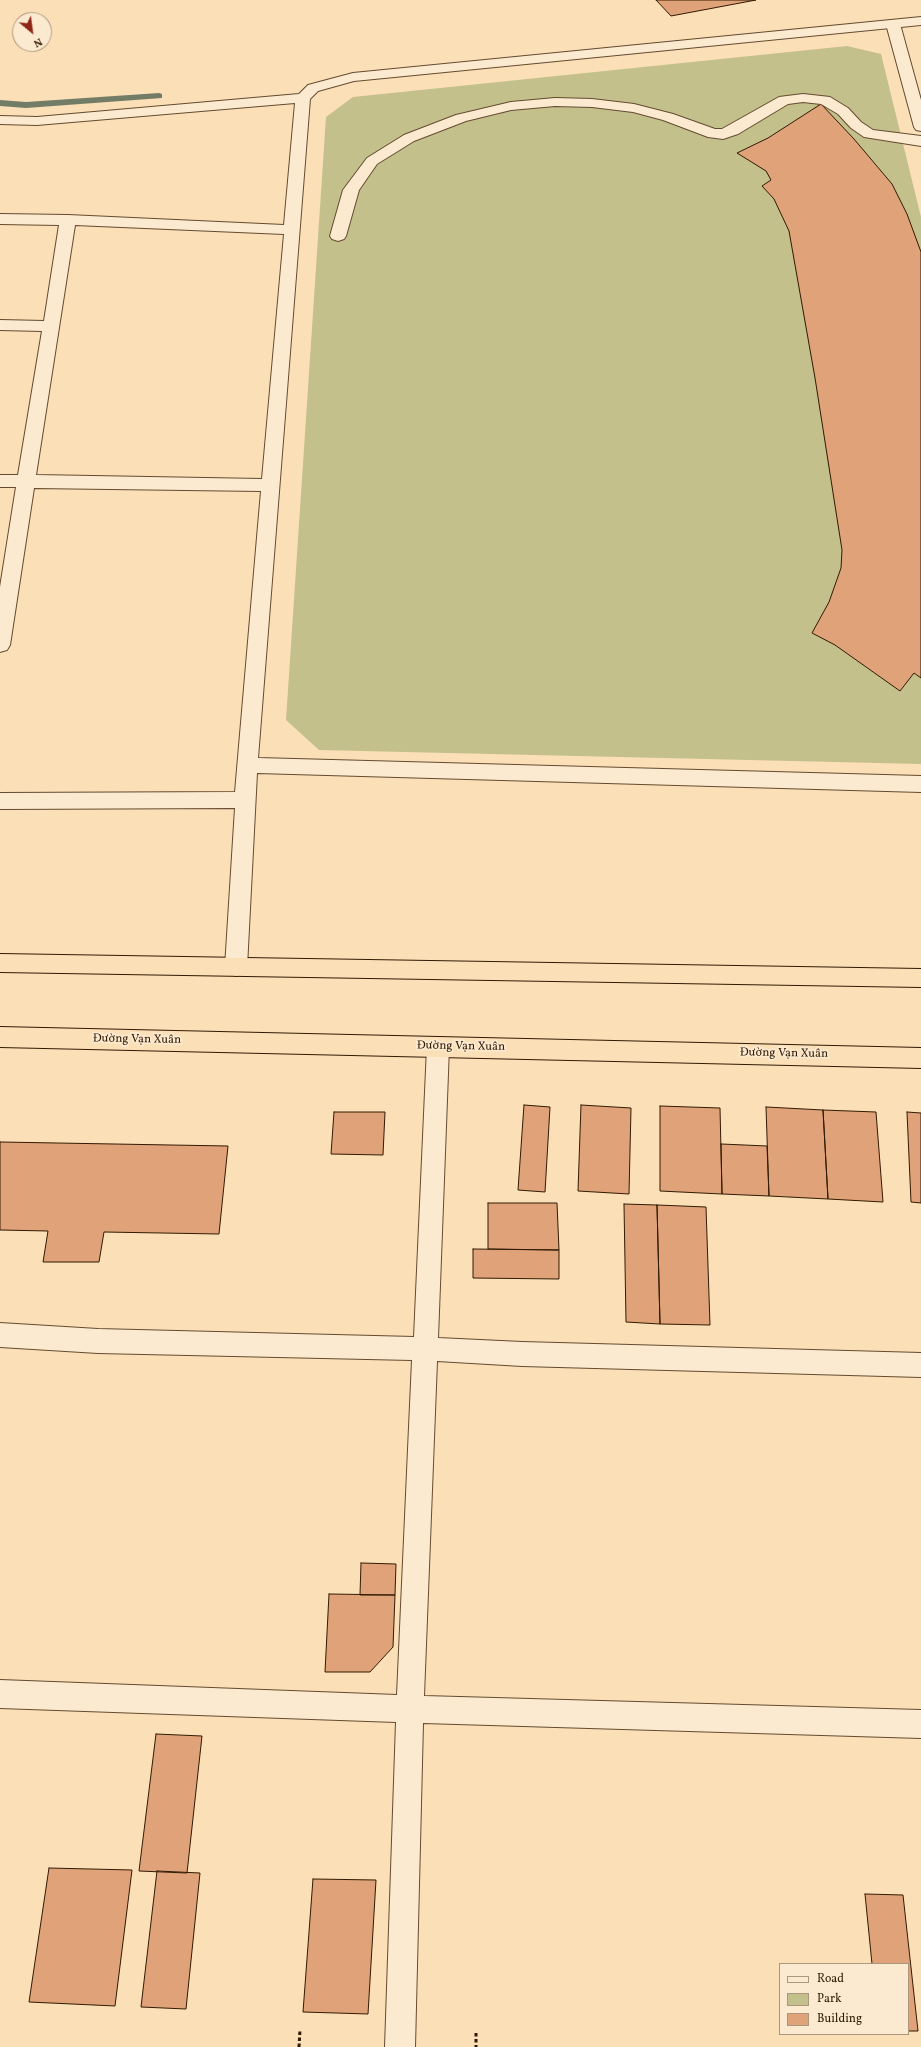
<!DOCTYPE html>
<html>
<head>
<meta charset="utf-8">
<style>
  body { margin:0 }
  #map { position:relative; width:921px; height:2047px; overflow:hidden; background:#fbdfb7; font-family:Vollkorn,serif }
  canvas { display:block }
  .legend { position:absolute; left:779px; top:1963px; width:130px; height:72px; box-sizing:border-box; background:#fcead0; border:1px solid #ab977e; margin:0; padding:5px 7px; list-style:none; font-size:12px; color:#311a03 }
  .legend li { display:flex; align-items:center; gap:8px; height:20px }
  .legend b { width:20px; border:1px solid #ab977e }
  .north { position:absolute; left:12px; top:12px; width:40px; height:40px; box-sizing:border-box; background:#fcead0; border:1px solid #ab977e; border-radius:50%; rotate:151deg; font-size:11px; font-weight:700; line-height:16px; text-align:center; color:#311a03 }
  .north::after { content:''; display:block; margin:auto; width:14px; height:18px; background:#8f2418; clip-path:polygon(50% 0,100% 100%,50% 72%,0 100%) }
</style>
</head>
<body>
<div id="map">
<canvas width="921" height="2047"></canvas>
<ul class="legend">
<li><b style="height:5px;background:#fcead0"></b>Road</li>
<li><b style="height:11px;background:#c3c08b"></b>Park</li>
<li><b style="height:11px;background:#e0a278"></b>Building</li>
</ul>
<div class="north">N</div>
</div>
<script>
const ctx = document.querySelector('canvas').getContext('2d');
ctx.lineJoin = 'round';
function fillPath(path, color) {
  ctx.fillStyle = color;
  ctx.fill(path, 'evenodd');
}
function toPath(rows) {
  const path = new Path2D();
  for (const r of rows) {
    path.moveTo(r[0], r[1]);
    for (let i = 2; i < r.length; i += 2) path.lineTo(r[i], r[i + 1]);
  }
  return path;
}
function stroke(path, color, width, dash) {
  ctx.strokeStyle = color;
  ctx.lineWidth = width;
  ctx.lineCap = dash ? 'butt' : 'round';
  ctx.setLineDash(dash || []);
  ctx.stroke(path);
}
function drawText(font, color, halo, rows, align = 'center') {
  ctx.font = font + ' Vollkorn,serif';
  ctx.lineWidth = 3.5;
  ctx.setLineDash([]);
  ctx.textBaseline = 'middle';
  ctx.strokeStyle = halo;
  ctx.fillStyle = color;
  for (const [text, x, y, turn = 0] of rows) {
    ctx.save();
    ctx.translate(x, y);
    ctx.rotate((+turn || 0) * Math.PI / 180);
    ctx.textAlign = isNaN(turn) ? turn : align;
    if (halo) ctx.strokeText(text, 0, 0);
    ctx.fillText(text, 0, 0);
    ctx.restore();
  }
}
fillPath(toPath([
  [847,46,881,54,921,217,921,764,319,750,286,720,326,117,353,97]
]), '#c3c08b');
fillPath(toPath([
  [159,93,162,94,162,98,26,108,0,106,0,100,26,102,159,93]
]), '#737c67');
const building = toPath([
  [656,0,756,0,671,16,656,0],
  [821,104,854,139,892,184,907,214,921,252,921,678,914,673,900,691,835,645,812,633,829,602,841,568,842,550,815,378,789,231,774,199,762,186,771,180,766,171,737,153,768,138,821,104],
  [524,1105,550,1107,545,1192,518,1190,524,1105],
  [581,1105,631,1108,629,1194,578,1191,581,1105],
  [660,1106,720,1108,722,1194,660,1191,660,1106],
  [766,1107,823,1110,828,1199,769,1196,766,1107],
  [823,1110,876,1112,883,1202,828,1199,823,1110],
  [334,1112,385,1112,383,1155,331,1154,334,1112],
  [907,1112,921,1113,921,1203,911,1202,907,1112],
  [0,1142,228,1146,219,1234,104,1232,99,1262,43,1262,48,1231,0,1230,0,1142],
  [721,1144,767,1146,769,1196,722,1194,721,1144],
  [488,1203,557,1203,559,1250,488,1249,488,1203],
  [624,1204,657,1205,660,1324,626,1322,624,1204],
  [657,1205,706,1207,710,1325,660,1324,657,1205],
  [473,1249,559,1250,559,1279,473,1278,473,1249],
  [361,1563,396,1564,395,1595,360,1595,361,1563],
  [329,1594,395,1595,393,1647,370,1672,325,1672,329,1594],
  [156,1734,202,1736,187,1873,139,1871,156,1734],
  [49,1868,132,1870,115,2006,29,2002,49,1868],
  [157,1871,200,1873,186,2009,141,2007,157,1871],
  [313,1879,376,1880,368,2014,303,2012,313,1879],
  [865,1894,903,1895,918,2031,908,2031,908,1964,872,1964,865,1894]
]);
fillPath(building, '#e0a278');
stroke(building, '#311a03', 1);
const lane = toPath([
  [893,20,898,21,900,24,921,100,921,131,916,130,914,127,886,24,888,21,893,20],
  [803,94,830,97,848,108,861,122,873,130,921,136,921,146,864,137,851,128,838,114,821,104,803,102,788,104,738,134,723,139,708,137,663,120,633,112,592,107,555,106,511,110,466,121,414,141,377,164,359,190,346,236,344,239,338,241,332,239,330,236,343,190,367,158,404,135,456,115,511,102,555,98,592,99,634,104,673,114,715,129,722,129,779,97,803,94]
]);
const street = toPath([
  [921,17,921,25,354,81,318,91,310,99,258,758,921,776,921,792,257,773,247,967,244,973,236,976,228,973,225,967,235,808,0,809,0,793,235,792,261,491,34,488,10,645,7,650,0,652,0,587,16,487,0,487,0,475,18,475,42,331,0,330,0,320,44,321,59,225,0,224,0,214,68,215,284,225,295,103,37,125,0,124,0,116,37,117,299,94,308,85,353,73,921,17],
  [75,225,284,234,262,479,36,475,75,225],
  [438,1037,446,1040,449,1047,438,1338,522,1342,921,1353,921,1377,522,1366,437,1361,424,1696,921,1710,921,1738,423,1723,415,2047,385,2047,396,1722,0,1708,0,1680,397,1695,412,1360,98,1353,0,1347,0,1323,98,1329,414,1337,427,1047,430,1040,438,1037]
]);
const highway = toPath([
  [0,954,921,969,921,987,0,972,0,954],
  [0,1027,921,1048,921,1068,0,1047,0,1027]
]);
stroke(lane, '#644b30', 2);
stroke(street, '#644b30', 2);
stroke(highway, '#311a03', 2);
stroke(toPath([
  [476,2033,476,2047],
  [299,2047,300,2030]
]), '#311a03', 3, [3.5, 2.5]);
fillPath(lane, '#fcead0');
fillPath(street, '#fcead0');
fillPath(highway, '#fbdfb7');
drawText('12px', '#311a03', '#fcead0', [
  ["Đường Vạn Xuân",137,1040,1],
  ["Đường Vạn Xuân",461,1047,1],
  ["Đường Vạn Xuân",784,1054,1]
]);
</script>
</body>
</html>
